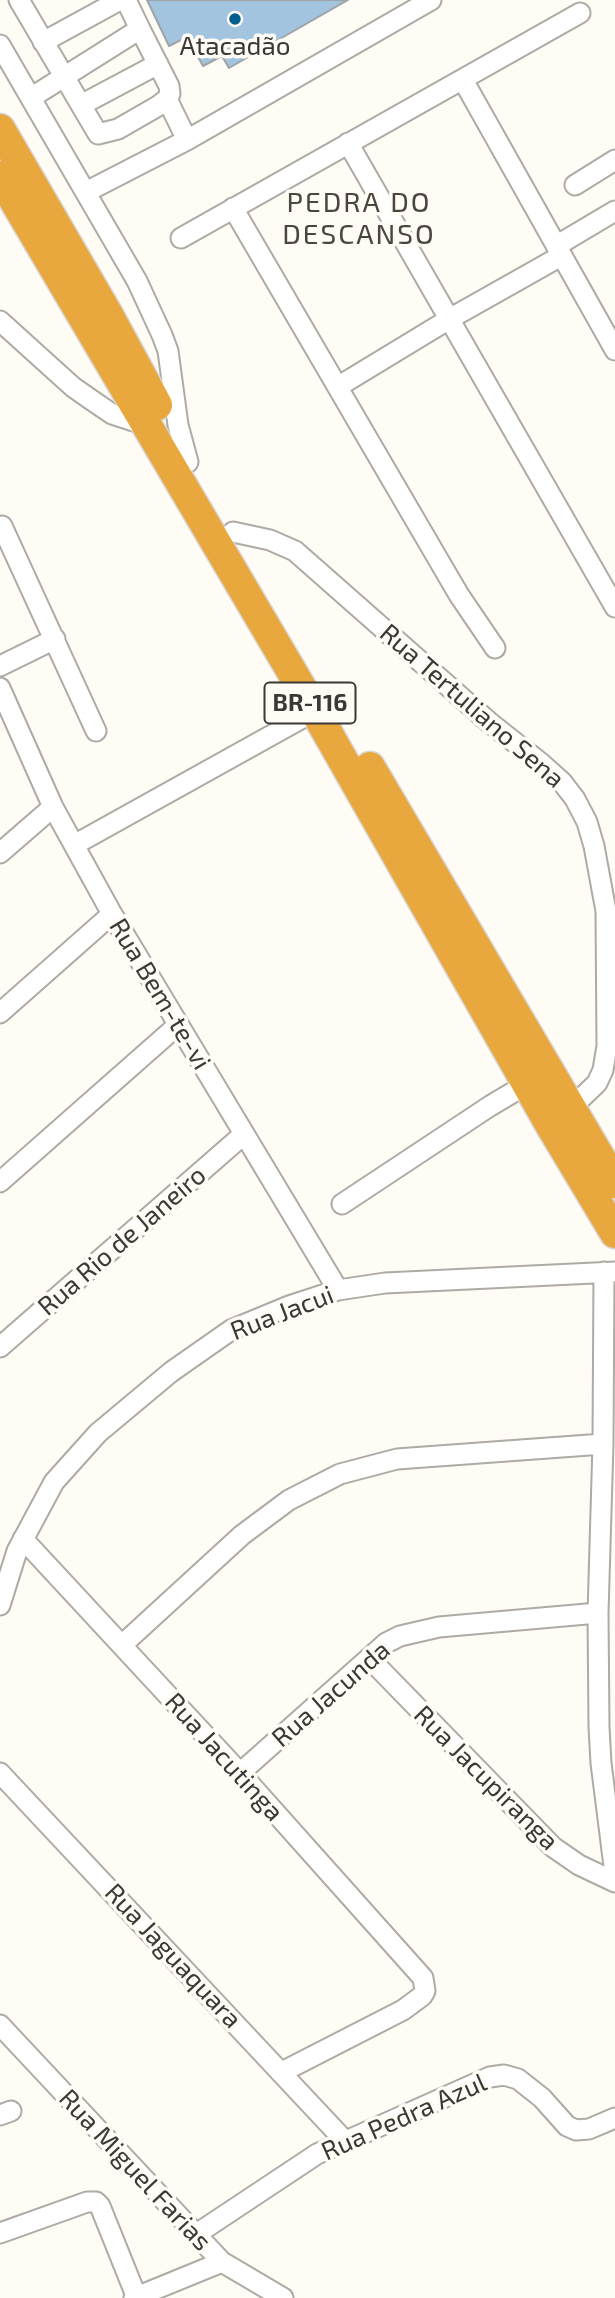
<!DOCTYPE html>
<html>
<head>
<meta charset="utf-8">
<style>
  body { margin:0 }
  canvas { display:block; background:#fffbf5 }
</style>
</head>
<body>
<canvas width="615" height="2298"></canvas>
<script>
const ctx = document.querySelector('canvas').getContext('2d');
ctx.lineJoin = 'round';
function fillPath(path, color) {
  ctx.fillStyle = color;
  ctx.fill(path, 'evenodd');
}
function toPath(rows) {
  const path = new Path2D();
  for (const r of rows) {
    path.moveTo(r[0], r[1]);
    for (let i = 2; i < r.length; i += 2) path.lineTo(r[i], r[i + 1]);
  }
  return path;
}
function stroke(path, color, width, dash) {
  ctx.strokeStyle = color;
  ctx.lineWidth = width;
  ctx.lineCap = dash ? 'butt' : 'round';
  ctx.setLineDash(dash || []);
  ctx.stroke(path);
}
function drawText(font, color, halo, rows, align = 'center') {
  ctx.font = font + ' "Exo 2",sans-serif';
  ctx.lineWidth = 7;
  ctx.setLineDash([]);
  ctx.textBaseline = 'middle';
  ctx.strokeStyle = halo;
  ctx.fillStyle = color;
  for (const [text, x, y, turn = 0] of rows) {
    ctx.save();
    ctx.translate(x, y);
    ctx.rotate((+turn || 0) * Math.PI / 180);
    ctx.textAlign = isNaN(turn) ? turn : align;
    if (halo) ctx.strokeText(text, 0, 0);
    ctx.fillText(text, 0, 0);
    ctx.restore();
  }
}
const building = toPath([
  [147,0,348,0,229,68,222,56,203,66,187,37,169,46,147,0]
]);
fillPath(building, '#a2c4de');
stroke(building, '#9fa4a8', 2);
const minor = toPath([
  [19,0,98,134,118,129,158,106,167,99,170,94,169,86,140,29],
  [43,42,120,0],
  [0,45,137,281,162,335,168,351,178,425,188,462],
  [463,80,615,350],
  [32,97,140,29,126,0],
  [167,99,187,140],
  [81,105,158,64],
  [348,143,615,607],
  [575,185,615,160],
  [86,192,187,140,431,0],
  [233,208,459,595,495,648],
  [181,238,580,13],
  [556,246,615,211],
  [0,321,73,387,93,401,112,414,146,425],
  [339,386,451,318,561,256],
  [2,526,96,731],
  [233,532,270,540,295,551,489,722,542,764,562,782,575,799,587,822,594,846,606,911,607,1046,603,1070,597,1083,570,1109],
  [0,666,55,639],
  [0,688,53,807,112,914,338,1290],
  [74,845,315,711],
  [0,853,53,807],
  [0,1013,112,914],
  [0,1182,178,1025],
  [342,1204,490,1106,527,1084],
  [604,1272,603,1444,598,1613,599,1727,601,1763,615,1874],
  [0,1347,243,1135],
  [23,1539,240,1773,423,1978,425,1991,422,1996,403,2010,282,2072],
  [0,1605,17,1551,54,1482,98,1433,171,1372,231,1330,289,1306,338,1290,385,1283,615,1272],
  [122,1645,242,1535,289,1500,340,1474,397,1459,603,1444],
  [369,1658,553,1847,579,1865,615,1882],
  [0,1773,344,2140],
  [240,1773,386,1643,400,1636,439,1627,598,1613],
  [0,2025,222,2262,283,2298],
  [0,2115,11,2111],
  [0,2233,87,2202,96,2202,100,2206,137,2298],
  [195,2235,317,2154,490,2077,504,2075,518,2079,542,2098,567,2126,576,2130,589,2129,615,2118],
  [134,2298,222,2262]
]);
const highway = toPath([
  [0,129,107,313,157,405],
  [0,176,315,711,551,1126,615,1233],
  [370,767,615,1183]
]);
stroke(minor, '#aeaaa4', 23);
stroke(highway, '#d8d7d7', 33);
stroke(minor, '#fff', 19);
stroke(highway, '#e8a83d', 30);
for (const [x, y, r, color] of [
  [235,19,7,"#005d8d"]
]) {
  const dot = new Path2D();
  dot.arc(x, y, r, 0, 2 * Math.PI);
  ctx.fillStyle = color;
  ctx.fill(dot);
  stroke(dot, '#fffbf5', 2.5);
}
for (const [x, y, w] of [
  [310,703,91]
]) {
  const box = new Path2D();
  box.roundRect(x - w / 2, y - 20.5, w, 41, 5);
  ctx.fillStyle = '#fffbf5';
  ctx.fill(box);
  stroke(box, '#3a3937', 2);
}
drawText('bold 24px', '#3a3937', null, [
  ["BR-116",310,703]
]);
drawText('26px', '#3a3937', '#fffbf5', [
  ["Atacadão",235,46]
]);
drawText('26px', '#3a3937', '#fffbf5', [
  ["Rua Tertuliano Sena",472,706,41],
  ["Rua Bem-te-vi",160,994,59],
  ["Rua Rio de Janeiro",122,1241,-41],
  ["Rua Jacui",282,1313,-21],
  ["Rua Jacunda",331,1694,-41],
  ["Rua Jacutinga",224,1757,48],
  ["Rua Jacupiranga",486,1778,45],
  ["Rua Jaguaquara",173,1956,47],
  ["Rua Pedra Azul",404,2117,-24],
  ["Rua Miguel Farias",135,2170,47]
]);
ctx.letterSpacing = '2px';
drawText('28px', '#494541', '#fffbf5', [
  ["PEDRA DO",359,203],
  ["DESCANSO",359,235]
]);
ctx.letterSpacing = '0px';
</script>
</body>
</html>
